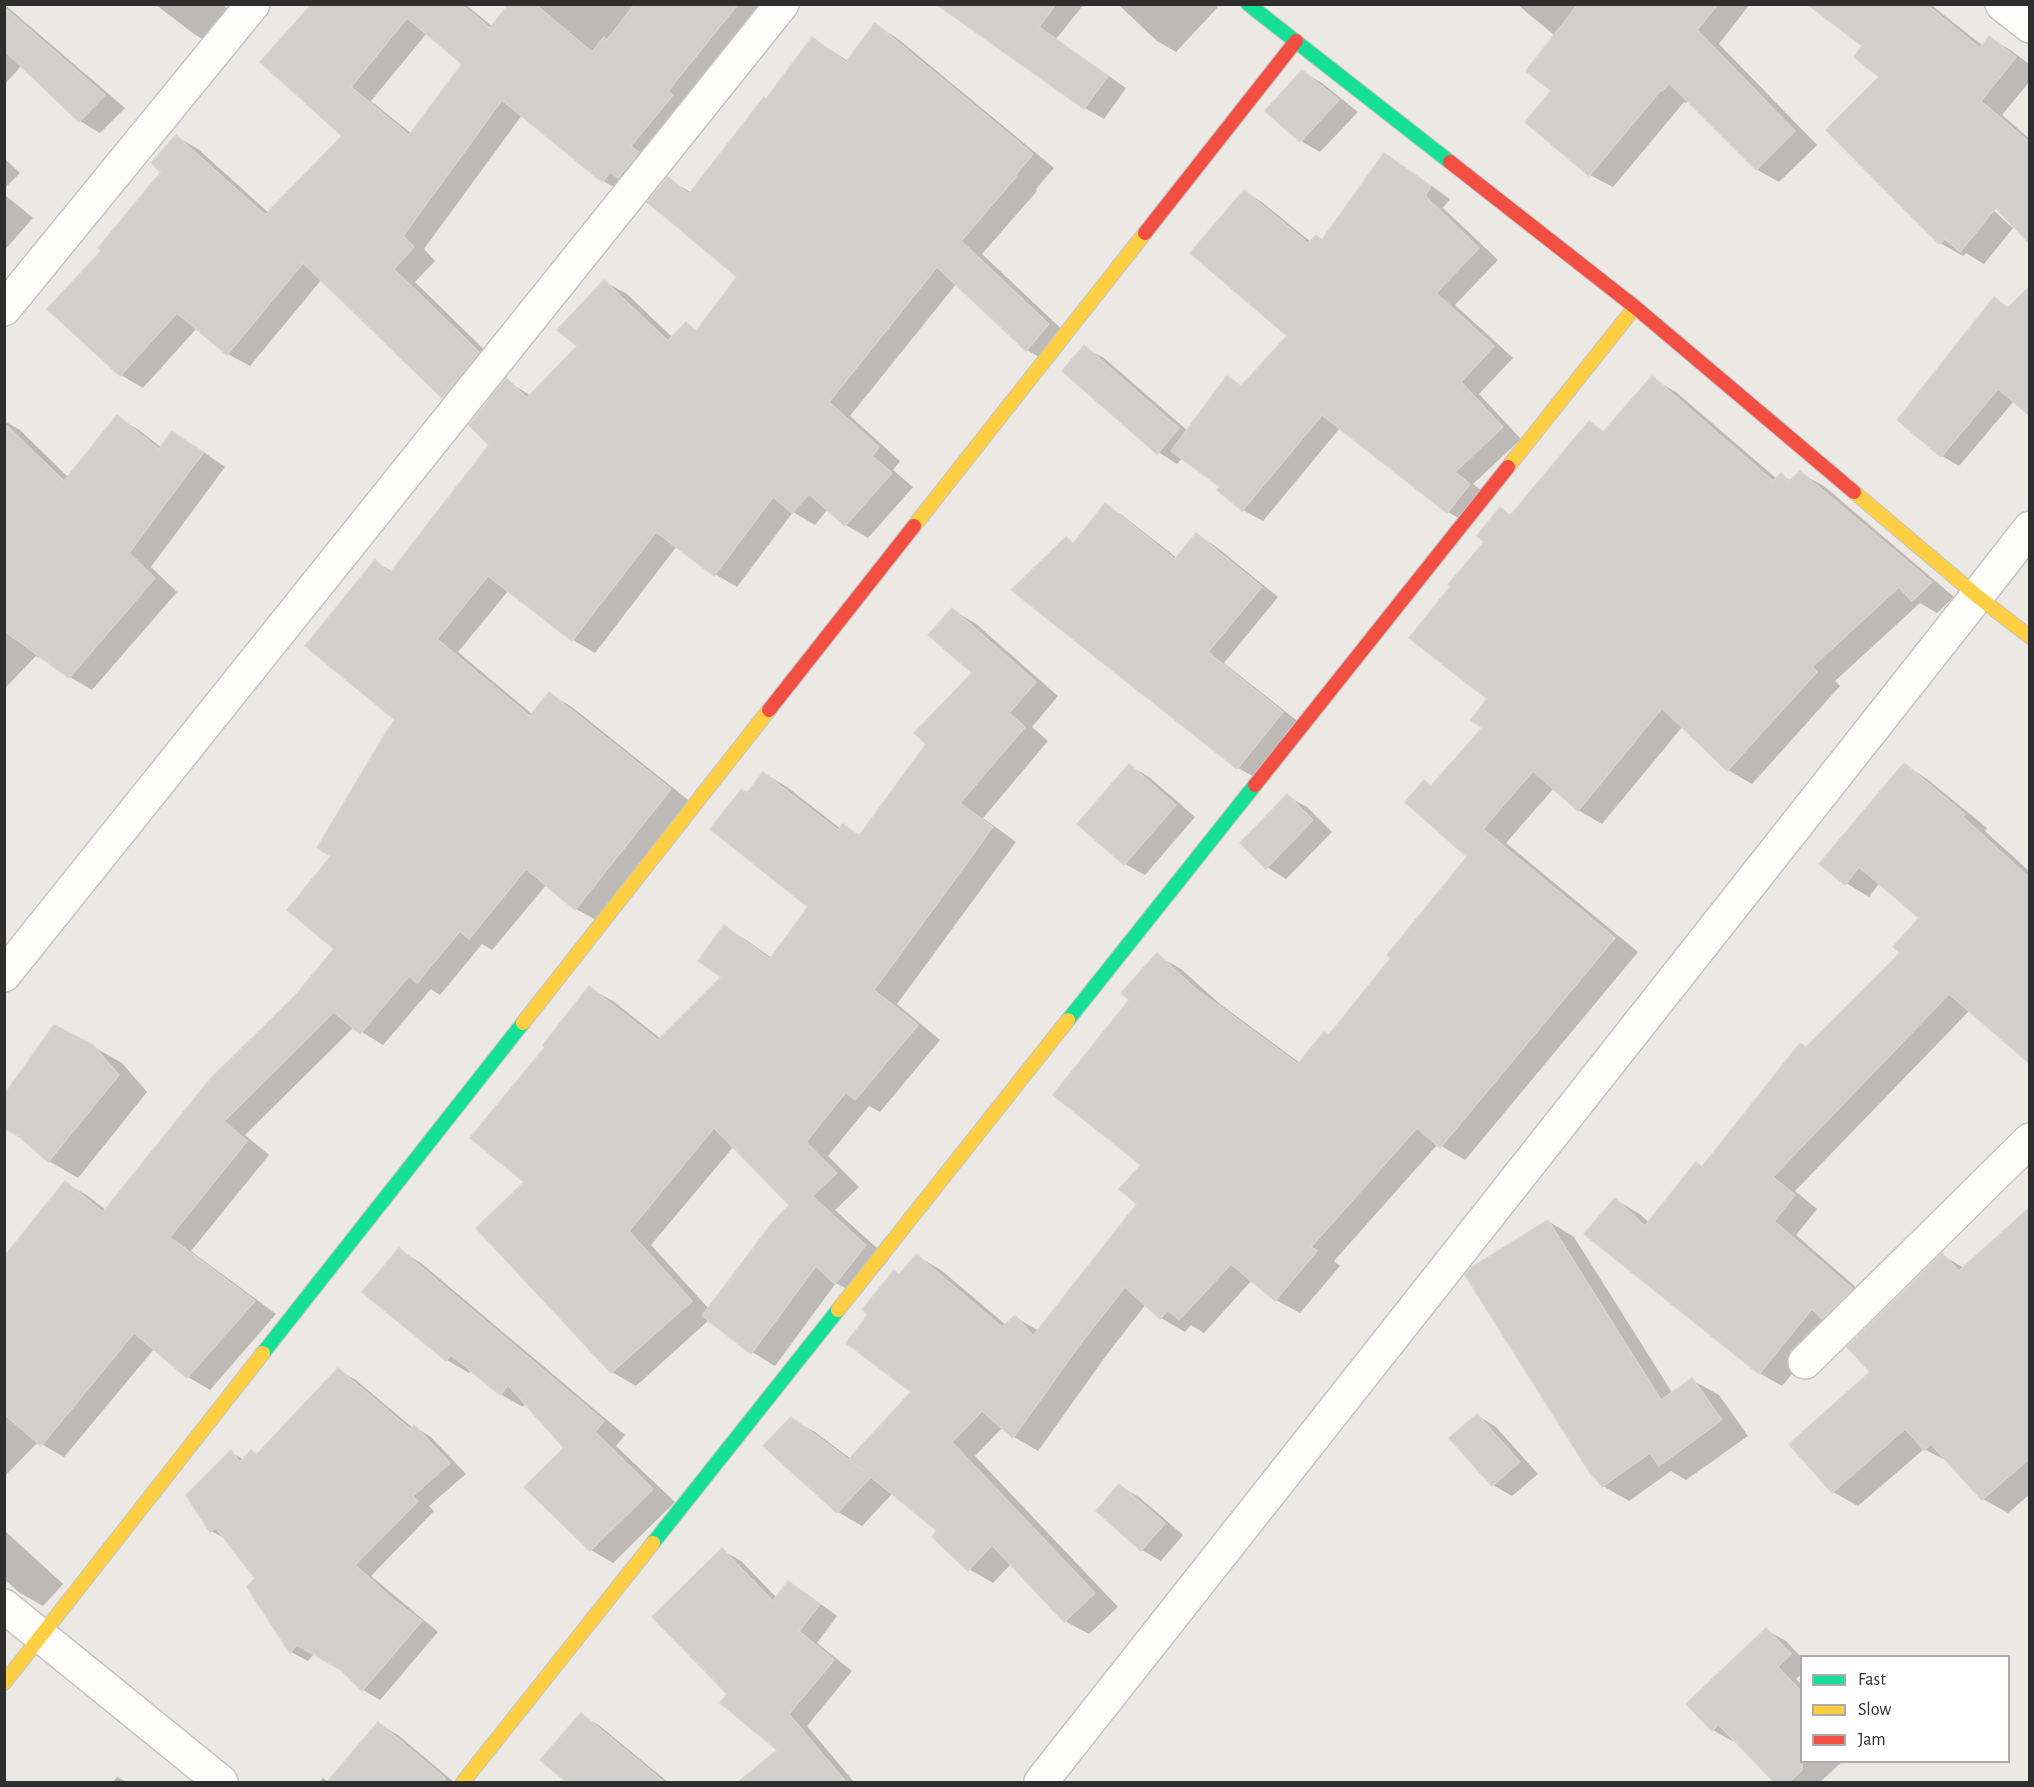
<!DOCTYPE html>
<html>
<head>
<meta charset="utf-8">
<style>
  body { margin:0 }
  #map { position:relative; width:2034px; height:1787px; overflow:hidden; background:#ece8e4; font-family:"Alegreya Sans",sans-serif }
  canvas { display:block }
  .frame { position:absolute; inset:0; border:6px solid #2e2e2e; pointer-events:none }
  .legend { position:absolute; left:1800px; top:1655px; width:210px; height:108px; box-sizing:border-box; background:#fff; border:2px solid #ababab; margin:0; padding:8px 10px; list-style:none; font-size:18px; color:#2e2e2e }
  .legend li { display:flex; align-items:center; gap:12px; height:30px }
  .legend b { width:30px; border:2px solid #ababab }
</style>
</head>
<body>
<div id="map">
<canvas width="2034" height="1787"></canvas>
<div class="frame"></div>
<ul class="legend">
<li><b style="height:8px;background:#16e098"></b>Fast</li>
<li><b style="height:8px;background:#ffcf43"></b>Slow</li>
<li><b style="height:8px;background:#f24e42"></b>Jam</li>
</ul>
</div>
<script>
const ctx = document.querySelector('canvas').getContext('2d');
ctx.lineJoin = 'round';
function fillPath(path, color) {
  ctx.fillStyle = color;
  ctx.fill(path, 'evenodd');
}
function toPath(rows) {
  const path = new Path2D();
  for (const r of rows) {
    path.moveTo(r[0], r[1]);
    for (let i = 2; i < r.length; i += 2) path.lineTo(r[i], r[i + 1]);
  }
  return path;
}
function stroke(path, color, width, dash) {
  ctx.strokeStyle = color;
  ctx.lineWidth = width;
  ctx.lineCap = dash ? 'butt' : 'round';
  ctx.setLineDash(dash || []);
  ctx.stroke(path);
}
fillPath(toPath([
  [4,4,125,108,100,133,80,121,22,65,4,85],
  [155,4,222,4,236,16,214,46,194,34],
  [308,4,465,4,493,27,511,4,769,4,625,193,603,181,522,115,424,249,435,261,415,282,500,365,465,410,443,397,322,279,250,366,228,354,197,328,143,388,121,375,50,309,104,250,163,172,177,137,198,149,269,213,344,136,311,7],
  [427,33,464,64,412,134,371,101],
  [939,4,1084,4,1056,39,1126,88,1104,119,1085,108],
  [1118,4,1215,4,1218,7,1176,52,1157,41],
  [1517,4,1750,4,1719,44,1817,145,1779,182,1756,169,1688,100,1686,103,1684,102,1613,187,1590,175,1527,122,1553,91,1555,36],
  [1809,4,1930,4,1983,46,1990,38,2012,51,2030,65,2030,81,2002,115,2030,139,2030,161,1991,208,2013,228,1984,264,1966,253,1963,256,1940,243,1882,77,1864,46],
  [875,25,897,38,1054,168,1036,189,1037,191,982,254,1071,338,1049,363,1027,350,957,283,850,416,900,461,893,470,913,487,868,538,846,525,828,509,815,525,793,512,737,587,715,574,677,546,595,653,573,640,509,590,458,652,533,715,550,694,572,707,692,803,598,921,576,909,547,884,492,950,482,944,440,995,431,989,383,1045,354,1027,245,1135,269,1155,191,1251,276,1314,210,1390,188,1377,154,1349,64,1457,38,1442,4,1477,4,1260,66,1183,88,1196,106,1210,296,997,336,949,333,856,397,720,375,562,393,572,491,445,506,380,531,396,579,346,605,282,627,294,673,338,686,324,698,331,739,277,668,179,692,193,767,101,813,39,848,61],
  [1303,72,1322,83,1358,112,1320,152,1301,141,1268,111],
  [1384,155,1403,166,1450,199,1443,208,1498,260,1455,305,1513,358,1479,394,1521,439,1473,484,1489,496,1467,523,1448,512,1340,428,1263,521,1243,510,1220,490,1222,487,1183,457,1177,464,1158,452,1084,347,1104,358,1188,431,1227,377,1243,387,1289,336,1244,191,1263,203,1311,242,1316,236,1323,240],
  [4,158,20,173,4,189],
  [4,194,33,218,4,251],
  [1994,299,2010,308,2014,401,1959,466,1942,456,1899,420],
  [1652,378,1676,392,1777,479,1781,475,1792,481,1800,473,1824,486,1954,597,1937,613,1920,603,1835,681,1840,686,1752,784,1728,770,1683,726,1602,824,1578,810,1554,788,1506,843,1638,952,1465,1160,1438,1144,1334,1261,1340,1266,1300,1313,1276,1300,1252,1280,1204,1333,1191,1325,1185,1332,1161,1318,1146,1304,1105,1357,1038,1451,1014,1437,1003,1427,975,1456,1118,1607,1089,1634,1065,1621,1011,1564,993,1583,969,1569,939,1531,893,1493,862,1526,838,1512,765,1446,791,1419,815,1432,851,1459,913,1392,870,1315,894,1272,901,1276,917,1256,941,1270,1006,1325,1015,1317,1039,1331,1139,1204,1143,1164,1131,1000,1157,955,1181,969,1220,1004,1300,1063,1329,1037,1393,958,1469,857,1433,787,1484,728,1490,699,1486,542,1500,509,1512,516,1590,423,1605,432],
  [117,417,139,430,162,448,173,433,195,446,225,467,151,567,177,592,92,690,70,677,41,656,39,658,36,656,4,689,4,421,20,430,69,478],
  [1105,505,1122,515,1177,558,1196,535,1214,545,1278,597,1224,663,1300,723,1256,778,1238,768,1013,590,1066,539,1075,544],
  [952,610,975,623,1058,696,1032,727,1048,741,983,818,1016,842,897,1004,940,1040,880,1112,869,1106,828,1156,859,1187,835,1210,889,1259,859,1296,836,1283,775,1366,752,1352,709,1320,636,1386,612,1372,478,1228,526,1182,547,1047,589,988,613,1001,661,1039,723,977,724,927,748,941,773,959,810,906,748,794,764,773,787,787,841,829,843,826,861,836,928,744,974,673],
  [734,1146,791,1205,709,1309,651,1245],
  [1905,765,1927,779,1987,828,1985,831,2030,872,2030,1062,1970,1010,1795,1191,1817,1209,1796,1235,1874,1303,1833,1324,1782,1386,1759,1373,1616,1200,1638,1213,1650,1223,1703,1168,1807,1048,1902,953,1921,918,1880,882,1869,897,1846,883],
  [1130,766,1149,777,1195,817,1145,875,1125,864,1079,824],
  [1287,796,1307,807,1332,832,1286,879,1267,867],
  [92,1046,122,1063,147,1092,78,1178,49,1161],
  [2030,1209,2030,1494,2008,1513,1983,1499,1951,1463,1924,1449,1858,1506,1833,1492,1873,1372,1942,1255,1964,1268],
  [1548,1221,1574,1237,1673,1394,1692,1380,1719,1395,1748,1436,1686,1480,1671,1471,1629,1501,1603,1486],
  [399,1250,421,1263,625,1435,616,1446,675,1502,613,1563,591,1550,566,1448,526,1403,523,1407,500,1394,472,1370,469,1373,447,1360,364,1292],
  [339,1370,356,1380,413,1428,414,1427,431,1437,466,1474,429,1506,434,1511,371,1576,438,1632,380,1700,363,1690,342,1669,315,1653,308,1661,291,1652,257,1578,226,1539,211,1531,231,1452,244,1460,251,1452,257,1455],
  [1477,1415,1496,1427,1538,1474,1512,1496,1493,1485],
  [1119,1486,1139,1497,1183,1535,1161,1561,1142,1550],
  [4,1530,63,1584,43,1606,20,1593,4,1579],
  [722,1550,741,1561,777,1598,789,1583,807,1594,837,1616,817,1643,852,1671,807,1726,854,1782,751,1782,747,1777,779,1750,729,1694],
  [1766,1630,1786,1641,1802,1658,1802,1674,1796,1679,1802,1685,1802,1762,1842,1762,1820,1782,1777,1782,1734,1739,1732,1741,1713,1730],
  [581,1715,600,1726,668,1782,568,1782,542,1760],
  [379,1724,398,1735,454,1782,319,1782,323,1778,329,1782],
  [117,1777,127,1782,113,1782]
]), '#0003');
const building = toPath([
  [312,4,461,4,490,28,509,4,535,4,592,52,604,37,607,40,635,4,738,4,668,91,673,95,631,146,639,152,618,178,611,172,602,182,502,100,403,236,414,247,394,269,479,352,442,398,303,263,227,355,177,313,120,376,47,309,101,251,98,248,161,172,151,163,176,135,265,215,342,136,260,62,312,4],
  [407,18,462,64,409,135,351,87,407,18],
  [936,4,1056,4,1039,27,1108,76,1084,109,936,4],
  [1578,4,1718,4,1697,30,1795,131,1756,170,1669,83,1662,91,1661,90,1589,176,1525,122,1551,91,1526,71,1578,4],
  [1807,4,1926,4,1980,48,1989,36,2016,57,1981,101,2030,143,2030,244,1996,208,1960,252,1945,239,1939,244,1826,130,1879,77,1854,57,1862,46,1807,4],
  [4,7,105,95,79,122,4,50,4,7],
  [875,23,1033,154,1015,176,1016,177,961,241,1049,324,1026,351,937,267,829,402,879,447,872,456,892,473,845,526,809,494,792,513,773,497,714,576,656,532,572,641,488,576,437,639,530,716,549,692,671,789,575,910,526,869,469,939,460,931,417,983,409,976,360,1034,334,1012,224,1121,247,1141,170,1237,255,1301,187,1378,134,1333,41,1446,4,1414,4,1257,65,1181,103,1212,211,1078,295,996,334,949,287,910,331,856,317,848,387,731,395,720,305,646,375,560,390,573,489,445,469,425,506,378,527,398,577,346,557,330,604,280,668,341,686,322,696,331,737,277,647,202,668,177,689,194,764,97,766,99,812,37,846,62,875,23],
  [1302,70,1339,100,1300,142,1265,111,1302,70],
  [1384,153,1431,186,1425,196,1479,248,1436,293,1494,346,1461,382,1503,427,1455,472,1470,484,1447,513,1322,415,1242,511,1217,490,1220,487,1171,451,1227,376,1241,386,1287,336,1190,253,1244,190,1308,243,1316,235,1322,240,1384,153],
  [2030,286,2030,416,1998,389,1941,457,1897,420,1994,297,2008,308,2030,286],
  [1084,345,1179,428,1157,454,1062,371,1084,345],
  [1652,376,1773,481,1781,473,1789,481,1800,471,1932,582,1912,601,1899,587,1812,667,1817,672,1727,771,1662,708,1578,811,1533,771,1483,829,1615,938,1440,1148,1417,1128,1311,1247,1317,1251,1275,1301,1231,1264,1179,1320,1168,1310,1160,1319,1125,1287,1081,1343,1013,1438,982,1411,952,1442,1095,1593,1064,1622,992,1545,968,1571,932,1537,937,1531,871,1477,837,1513,763,1446,791,1417,864,1471,849,1459,911,1392,846,1343,868,1315,862,1310,894,1270,899,1275,916,1254,1002,1327,1015,1315,1033,1336,1137,1204,1119,1189,1141,1165,1053,1095,1129,1000,1121,993,1157,953,1196,989,1298,1064,1324,1032,1328,1036,1391,958,1387,955,1467,857,1405,802,1424,780,1431,786,1482,728,1471,720,1487,699,1409,638,1450,587,1448,585,1484,542,1477,536,1500,507,1510,516,1589,421,1603,432,1652,376],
  [117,415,159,449,172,431,203,453,129,553,155,578,69,678,4,631,4,423,64,481,117,415],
  [1105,503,1175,559,1196,533,1262,587,1208,652,1283,712,1237,769,1011,590,1066,537,1073,544,1105,503],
  [952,608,1036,682,1009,713,1025,727,960,803,993,827,874,990,918,1025,855,1100,846,1092,806,1142,837,1173,812,1196,866,1245,835,1284,816,1266,751,1354,702,1316,773,1222,789,1205,714,1128,629,1231,692,1301,611,1373,476,1228,524,1182,470,1138,545,1047,543,1045,589,986,658,1040,721,977,698,961,724,925,770,959,808,907,710,829,742,789,747,793,763,772,838,830,843,824,859,836,926,744,914,733,972,673,928,635,952,608],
  [1904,763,1965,814,1963,817,2030,878,2030,1064,1949,994,1773,1177,1795,1195,1774,1221,1853,1289,1822,1319,1812,1309,1759,1374,1584,1234,1615,1198,1645,1226,1696,1162,1702,1167,1800,1043,1806,1047,1900,953,1893,947,1919,918,1859,867,1845,885,1819,864,1904,763],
  [1129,764,1176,805,1124,865,1077,824,1129,764],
  [1287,794,1313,820,1266,869,1240,843,1287,794],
  [54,1025,93,1045,119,1075,48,1162,20,1137,4,1128,4,1095,54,1025],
  [2030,1207,2030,1458,1982,1500,1931,1444,1924,1450,1905,1429,1832,1493,1789,1444,1870,1372,1847,1347,1942,1253,1959,1271,2030,1207],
  [1548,1220,1661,1400,1692,1378,1722,1420,1659,1466,1650,1453,1602,1487,1593,1475,1592,1476,1465,1275,1471,1268,1548,1220],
  [399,1248,604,1421,595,1432,653,1489,590,1551,524,1487,564,1448,508,1385,500,1395,451,1355,446,1361,362,1292,399,1248],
  [338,1368,410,1429,414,1425,450,1463,413,1496,418,1501,355,1565,394,1600,422,1621,362,1691,341,1670,297,1645,290,1653,247,1587,255,1578,216,1528,210,1532,186,1495,231,1450,240,1462,251,1450,256,1455,338,1368],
  [1477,1414,1520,1462,1492,1486,1449,1438,1477,1414],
  [1119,1484,1165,1523,1141,1551,1096,1511,1119,1484],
  [722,1548,773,1601,788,1581,820,1604,799,1631,834,1660,789,1714,846,1782,738,1782,777,1750,720,1703,727,1694,652,1617,722,1548],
  [1766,1628,1791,1654,1778,1667,1802,1692,1802,1770,1789,1782,1774,1782,1718,1724,1712,1731,1686,1704,1766,1628],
  [581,1713,664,1782,566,1782,540,1760,581,1713],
  [378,1722,445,1778,445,1782,327,1782,378,1722]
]);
fillPath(building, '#d1cecb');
stroke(building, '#d7d4d0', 1.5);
const street = toPath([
  [2002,4,2030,26],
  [4,309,253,4],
  [4,975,782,4],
  [1805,1362,2030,1140],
  [4,1606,221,1782],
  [1041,1782,1977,596,2030,528]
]);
const fast = toPath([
  [1248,4,1450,162],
  [1068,1020,1255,785],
  [263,1353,523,1023],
  [653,1543,838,1310]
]);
const slow = toPath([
  [1508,467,1635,307],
  [1854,492,1977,596,2030,637],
  [914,526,1145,233],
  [523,1023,769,710],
  [838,1310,1068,1020],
  [4,1683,263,1353],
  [463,1782,653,1543]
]);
const jam = toPath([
  [1450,162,1635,307,1854,492],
  [1145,233,1296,41],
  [769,710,914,526],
  [1255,785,1508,467]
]);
stroke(street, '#c5c4c5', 36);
stroke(fast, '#c5c4c5', 16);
stroke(slow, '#c5c4c5', 16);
stroke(jam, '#c5c4c5', 16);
stroke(street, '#fcfcfb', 33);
stroke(fast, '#16e098', 14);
stroke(slow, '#ffcf43', 14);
stroke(jam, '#f24e42', 14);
</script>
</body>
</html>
